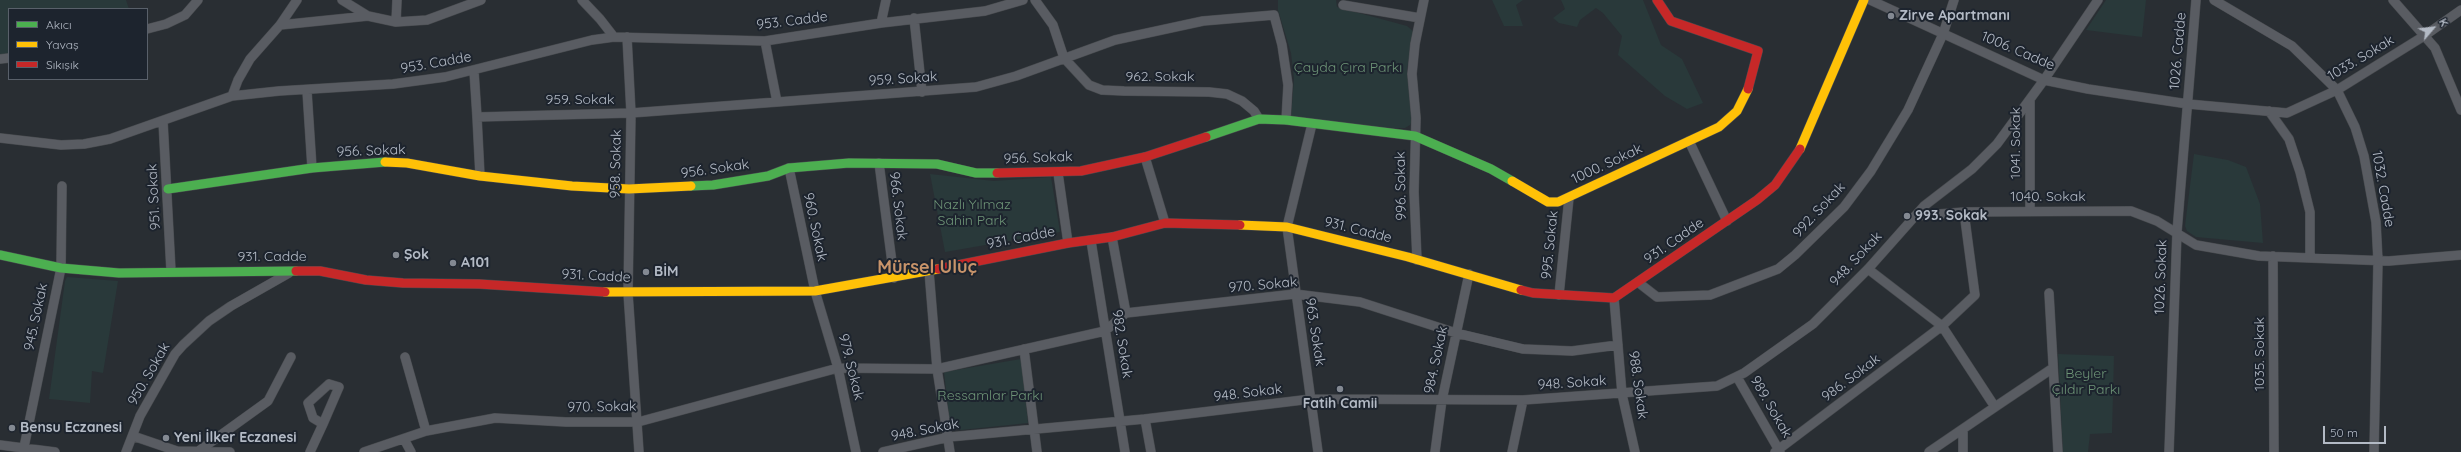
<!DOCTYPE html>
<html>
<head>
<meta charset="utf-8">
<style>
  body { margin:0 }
  #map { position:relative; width:2461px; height:452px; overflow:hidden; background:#292e33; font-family:Quicksand,sans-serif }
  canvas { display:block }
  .legend { position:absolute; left:8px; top:8px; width:140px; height:72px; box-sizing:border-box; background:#1d242e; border:1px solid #59606a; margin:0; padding:5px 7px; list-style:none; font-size:12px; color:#b3bac5 }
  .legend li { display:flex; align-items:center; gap:8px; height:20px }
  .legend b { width:20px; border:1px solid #59606a }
  .north { position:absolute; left:2413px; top:8px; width:40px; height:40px; -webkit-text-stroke:3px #1d242e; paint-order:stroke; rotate:62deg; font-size:11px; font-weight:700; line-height:16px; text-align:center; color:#b3bac5 }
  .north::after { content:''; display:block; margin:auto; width:14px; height:18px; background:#b3bac5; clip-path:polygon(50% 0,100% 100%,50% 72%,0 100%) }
  .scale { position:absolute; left:2323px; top:426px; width:63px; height:18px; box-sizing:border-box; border:2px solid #b3bac5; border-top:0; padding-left:5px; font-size:12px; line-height:14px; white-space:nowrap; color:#b3bac5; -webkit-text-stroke:3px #1d242e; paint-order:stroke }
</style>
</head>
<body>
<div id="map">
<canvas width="2461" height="452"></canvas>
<ul class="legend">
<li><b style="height:5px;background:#4caf50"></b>Akıcı</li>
<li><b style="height:5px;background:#ffc107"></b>Yavaş</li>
<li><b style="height:5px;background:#c62828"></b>Sıkışık</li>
</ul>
<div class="north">K</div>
<div class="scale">50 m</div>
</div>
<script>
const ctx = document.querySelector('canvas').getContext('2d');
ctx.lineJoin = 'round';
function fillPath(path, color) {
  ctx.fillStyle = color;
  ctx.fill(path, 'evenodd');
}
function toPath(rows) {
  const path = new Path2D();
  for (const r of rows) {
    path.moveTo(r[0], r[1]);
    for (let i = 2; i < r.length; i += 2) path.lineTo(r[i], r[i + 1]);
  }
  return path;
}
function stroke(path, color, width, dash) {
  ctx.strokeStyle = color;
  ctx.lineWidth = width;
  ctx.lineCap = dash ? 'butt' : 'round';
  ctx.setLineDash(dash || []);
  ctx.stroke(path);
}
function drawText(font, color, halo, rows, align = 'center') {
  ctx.font = font + ' Quicksand,sans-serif';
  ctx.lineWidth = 4;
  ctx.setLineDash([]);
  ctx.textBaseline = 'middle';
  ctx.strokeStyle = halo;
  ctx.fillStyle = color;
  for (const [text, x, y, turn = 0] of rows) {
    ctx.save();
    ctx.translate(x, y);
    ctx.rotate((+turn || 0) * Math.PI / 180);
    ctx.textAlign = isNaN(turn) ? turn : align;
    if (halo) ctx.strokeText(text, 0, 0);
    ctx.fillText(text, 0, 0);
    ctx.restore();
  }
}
fillPath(toPath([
  [0,0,126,0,129,9,9,9,9,58,0,59],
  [1278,0,1336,0,1337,7,1407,26,1414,32,1407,69,1413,118,1410,125,1405,128,1391,128,1291,117,1294,79,1291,53,1278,10],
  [1492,0,1523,0,1516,5,1523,26,1504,26],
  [1561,0,1643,0,1661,45,1682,59,1703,103,1687,109,1665,96,1618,55,1622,36,1603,13,1596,8,1580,20,1577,27,1559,23,1553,18,1565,9],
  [2106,0,2146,0,2142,37,2086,30],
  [2194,154,2228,160,2246,167,2260,204,2263,243,2196,237,2187,231,2185,226],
  [930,174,994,181,1051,177,1060,232,945,252],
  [67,277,118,281,103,373,92,371,90,403,49,399,65,281],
  [2058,354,2114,356,2112,433,2090,434,2088,452,2063,452],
  [1021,359,1028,423,961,430,950,425,944,372]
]), '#29393a');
const street = toPath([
  [342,0,368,16,396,22,427,20,481,0],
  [582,0,600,19,614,37],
  [1035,0,1053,25,1064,58,1089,85,1102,90,1124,91,1209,92,1227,94,1242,101,1254,111,1259,119],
  [1870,0,2044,80,2088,89,2188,104,2287,113,2337,90,2424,36,2461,10],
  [2214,0,2292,46,2337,90,2355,127,2364,156,2376,222,2378,261,2374,452],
  [2393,0,2435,48,2461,110],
  [1343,5,1420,18],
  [914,18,922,92],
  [396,22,397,0],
  [881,23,886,0],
  [280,25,368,16],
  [147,29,166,24,185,15,198,0],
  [627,37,631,113,628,293,639,452],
  [765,41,777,102],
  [0,59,9,58],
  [474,71,477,117],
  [307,91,312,168],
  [232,96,238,80,250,59,280,25,297,0],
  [2269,111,2289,139,2300,172,2310,212,2310,258],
  [163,121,171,271],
  [1312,124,1287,227,1318,452],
  [0,138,61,145,84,144,110,139,232,96,279,91,393,84,445,77,592,40,614,37,765,41,881,23,985,11,1023,0],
  [1689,141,1727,221],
  [1145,157,1165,223],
  [879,163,894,278],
  [789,168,815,291,838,368,856,452],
  [1058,173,1068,243],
  [480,176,477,117,631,113,976,87,1016,76,1115,40,1203,21,1274,15,1282,45,1288,85,1286,120],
  [2030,211,2030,99],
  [1915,216,1964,212,2131,211,2157,221,2196,245,2259,256,2389,261,2461,255],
  [1112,237,1126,313],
  [1091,241,1125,452],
  [2273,256,2274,452],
  [1417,260,1414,192,1416,118,1412,74,1415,44,1424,0],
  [1868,269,1942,326,1995,407,1929,452],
  [929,271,937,369,950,452],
  [1639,283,1657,297,1710,295,1778,269,1795,255,1844,207,1871,171,1908,110,1943,34,1954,0],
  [2049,293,2058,452],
  [1559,295,1569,198],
  [1614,298,1622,394,1635,452],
  [1024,349,1037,452],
  [405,357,426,431],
  [1737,377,1780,452],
  [329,384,339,387,323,424,313,418,308,403,329,384],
  [1995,407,2053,368],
  [1145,419,1151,452],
  [133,436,177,451,230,452],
  [404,439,411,452],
  [0,445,55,452],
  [200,450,268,401,291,357],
  [23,452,61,268,62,186],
  [126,452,140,416,175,354,183,345,209,321,231,306,289,273],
  [310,452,323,424],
  [364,452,426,431,495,418,566,422,638,422,838,368,937,369,1105,331,1126,313,1295,294,1360,302,1456,333,1523,349,1572,351,1618,345],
  [883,452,949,437,1145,419,1311,399,1523,400,1717,386,1744,373,1813,324,1868,269,1924,206,1972,169,1997,144,2044,80,2098,0],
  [1435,452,1442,400,1469,274],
  [1512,452,1523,400],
  [1775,452,1942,326,1975,295,1964,212],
  [1963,452,1963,429],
  [2169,452,2177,232,2196,0]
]);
const fast = toPath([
  [1206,137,1259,119,1286,120,1415,136,1491,169,1512,181],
  [691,186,713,185,768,176,789,168,849,163,937,164,976,173,997,173],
  [168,189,312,168,385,162],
  [0,255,61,268,119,273,296,271]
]);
const slow = toPath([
  [1800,149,1864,0],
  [385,162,407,163,480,176,572,186,629,189,691,186],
  [1512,181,1548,202,1558,202,1719,127,1737,111,1748,89],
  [1240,225,1287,227,1408,257,1521,290],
  [605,292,815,291,938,269]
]);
const jam = toPath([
  [1657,0,1671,21,1758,51,1748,89],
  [997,173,1081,171,1145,157,1206,137],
  [938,269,1068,243,1112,237,1165,223,1240,225],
  [296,271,320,271,366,280,403,283,479,284,605,292],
  [1521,290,1533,293,1614,298,1757,200,1775,185,1800,149]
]);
stroke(street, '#474a4e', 10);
stroke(fast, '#474a4e', 10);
stroke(slow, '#474a4e', 10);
stroke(jam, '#474a4e', 10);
stroke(street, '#595c62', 9);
stroke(fast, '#4caf50', 9);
stroke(slow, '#ffc107', 9);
stroke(jam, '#c62828', 9);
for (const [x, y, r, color] of [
  [1891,16,4,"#838992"],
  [1907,216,4,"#838992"],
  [396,255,4,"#838992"],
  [453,263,4,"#838992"],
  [646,272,4,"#838992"],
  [1340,389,4,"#838992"],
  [12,428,4,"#838992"],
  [166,438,4,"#838992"]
]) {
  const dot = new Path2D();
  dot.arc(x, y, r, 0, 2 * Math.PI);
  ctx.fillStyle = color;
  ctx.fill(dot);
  stroke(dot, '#1d242e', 1.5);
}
drawText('bold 14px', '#b3bac5', '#1d242e', [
  ["Zirve Apartmanı",1899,16],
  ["993. Sokak",1915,216],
  ["Şok",404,255],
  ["A101",461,263],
  ["BİM",654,272],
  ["Fatih Camii",1340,404,"center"],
  ["Bensu Eczanesi",20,428],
  ["Yeni İlker Eczanesi",174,438]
], 'left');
drawText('14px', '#b3bac5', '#1d242e', [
  ["953. Cadde",792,21,-7],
  ["1006. Cadde",2018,51,23],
  ["1026. Cadde",2178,51,-85],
  ["1033. Sokak",2361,58,-31],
  ["953. Cadde",436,63,-10],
  ["962. Sokak",1160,77],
  ["959. Sokak",903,79,-4],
  ["959. Sokak",580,100],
  ["1041. Sokak",2016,143,-90],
  ["956. Sokak",371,151,-2],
  ["956. Sokak",1038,158,-2],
  ["958. Sokak",616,164,-89],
  ["1000. Sokak",1607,164,-25],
  ["956. Sokak",715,169,-8],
  ["996. Sokak",1401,186,-91],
  ["1032. Cadde",2383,189,80],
  ["951. Sokak",154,197,-93],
  ["1040. Sokak",2048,197],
  ["966. Sokak",898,206,83],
  ["992. Sokak",1819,210,-47],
  ["960. Sokak",815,227,78],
  ["931. Cadde",1358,230,14],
  ["931. Cadde",1021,238,-11],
  ["931. Cadde",1674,241,-35],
  ["995. Sokak",1550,245,-84],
  ["931. Cadde",272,257],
  ["948. Sokak",1856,259,-47],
  ["931. Cadde",596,276,3],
  ["1026. Sokak",2161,277,-88],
  ["970. Sokak",1263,285,-5],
  ["945. Sokak",36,317,-78],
  ["963. Sokak",1315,332,81],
  ["982. Sokak",1122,344,81],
  ["1035. Sokak",2260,354,-90],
  ["984. Sokak",1436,360,-78],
  ["979. Sokak",851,367,76],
  ["950. Sokak",149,374,-60],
  ["986. Sokak",1851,378,-37],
  ["948. Sokak",1572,383,-4],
  ["988. Sokak",1638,385,82],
  ["948. Sokak",1248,393,-7],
  ["970. Sokak",602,407,-1],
  ["989. Sokak",1771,407,60],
  ["948. Sokak",925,430,-11]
]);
drawText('14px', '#6d9376', '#1d242e', [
  ["Çayda Çıra Parkı",1348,68],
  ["Nazlı Yılmaz",972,205],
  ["Sahin Park",972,221],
  ["Beyler",2086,374],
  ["Çıldır Parkı",2086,390],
  ["Ressamlar Parkı",990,396]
]);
drawText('bold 18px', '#c8946a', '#1d242e', [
  ["Mürsel Uluç",927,268]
]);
</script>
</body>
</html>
